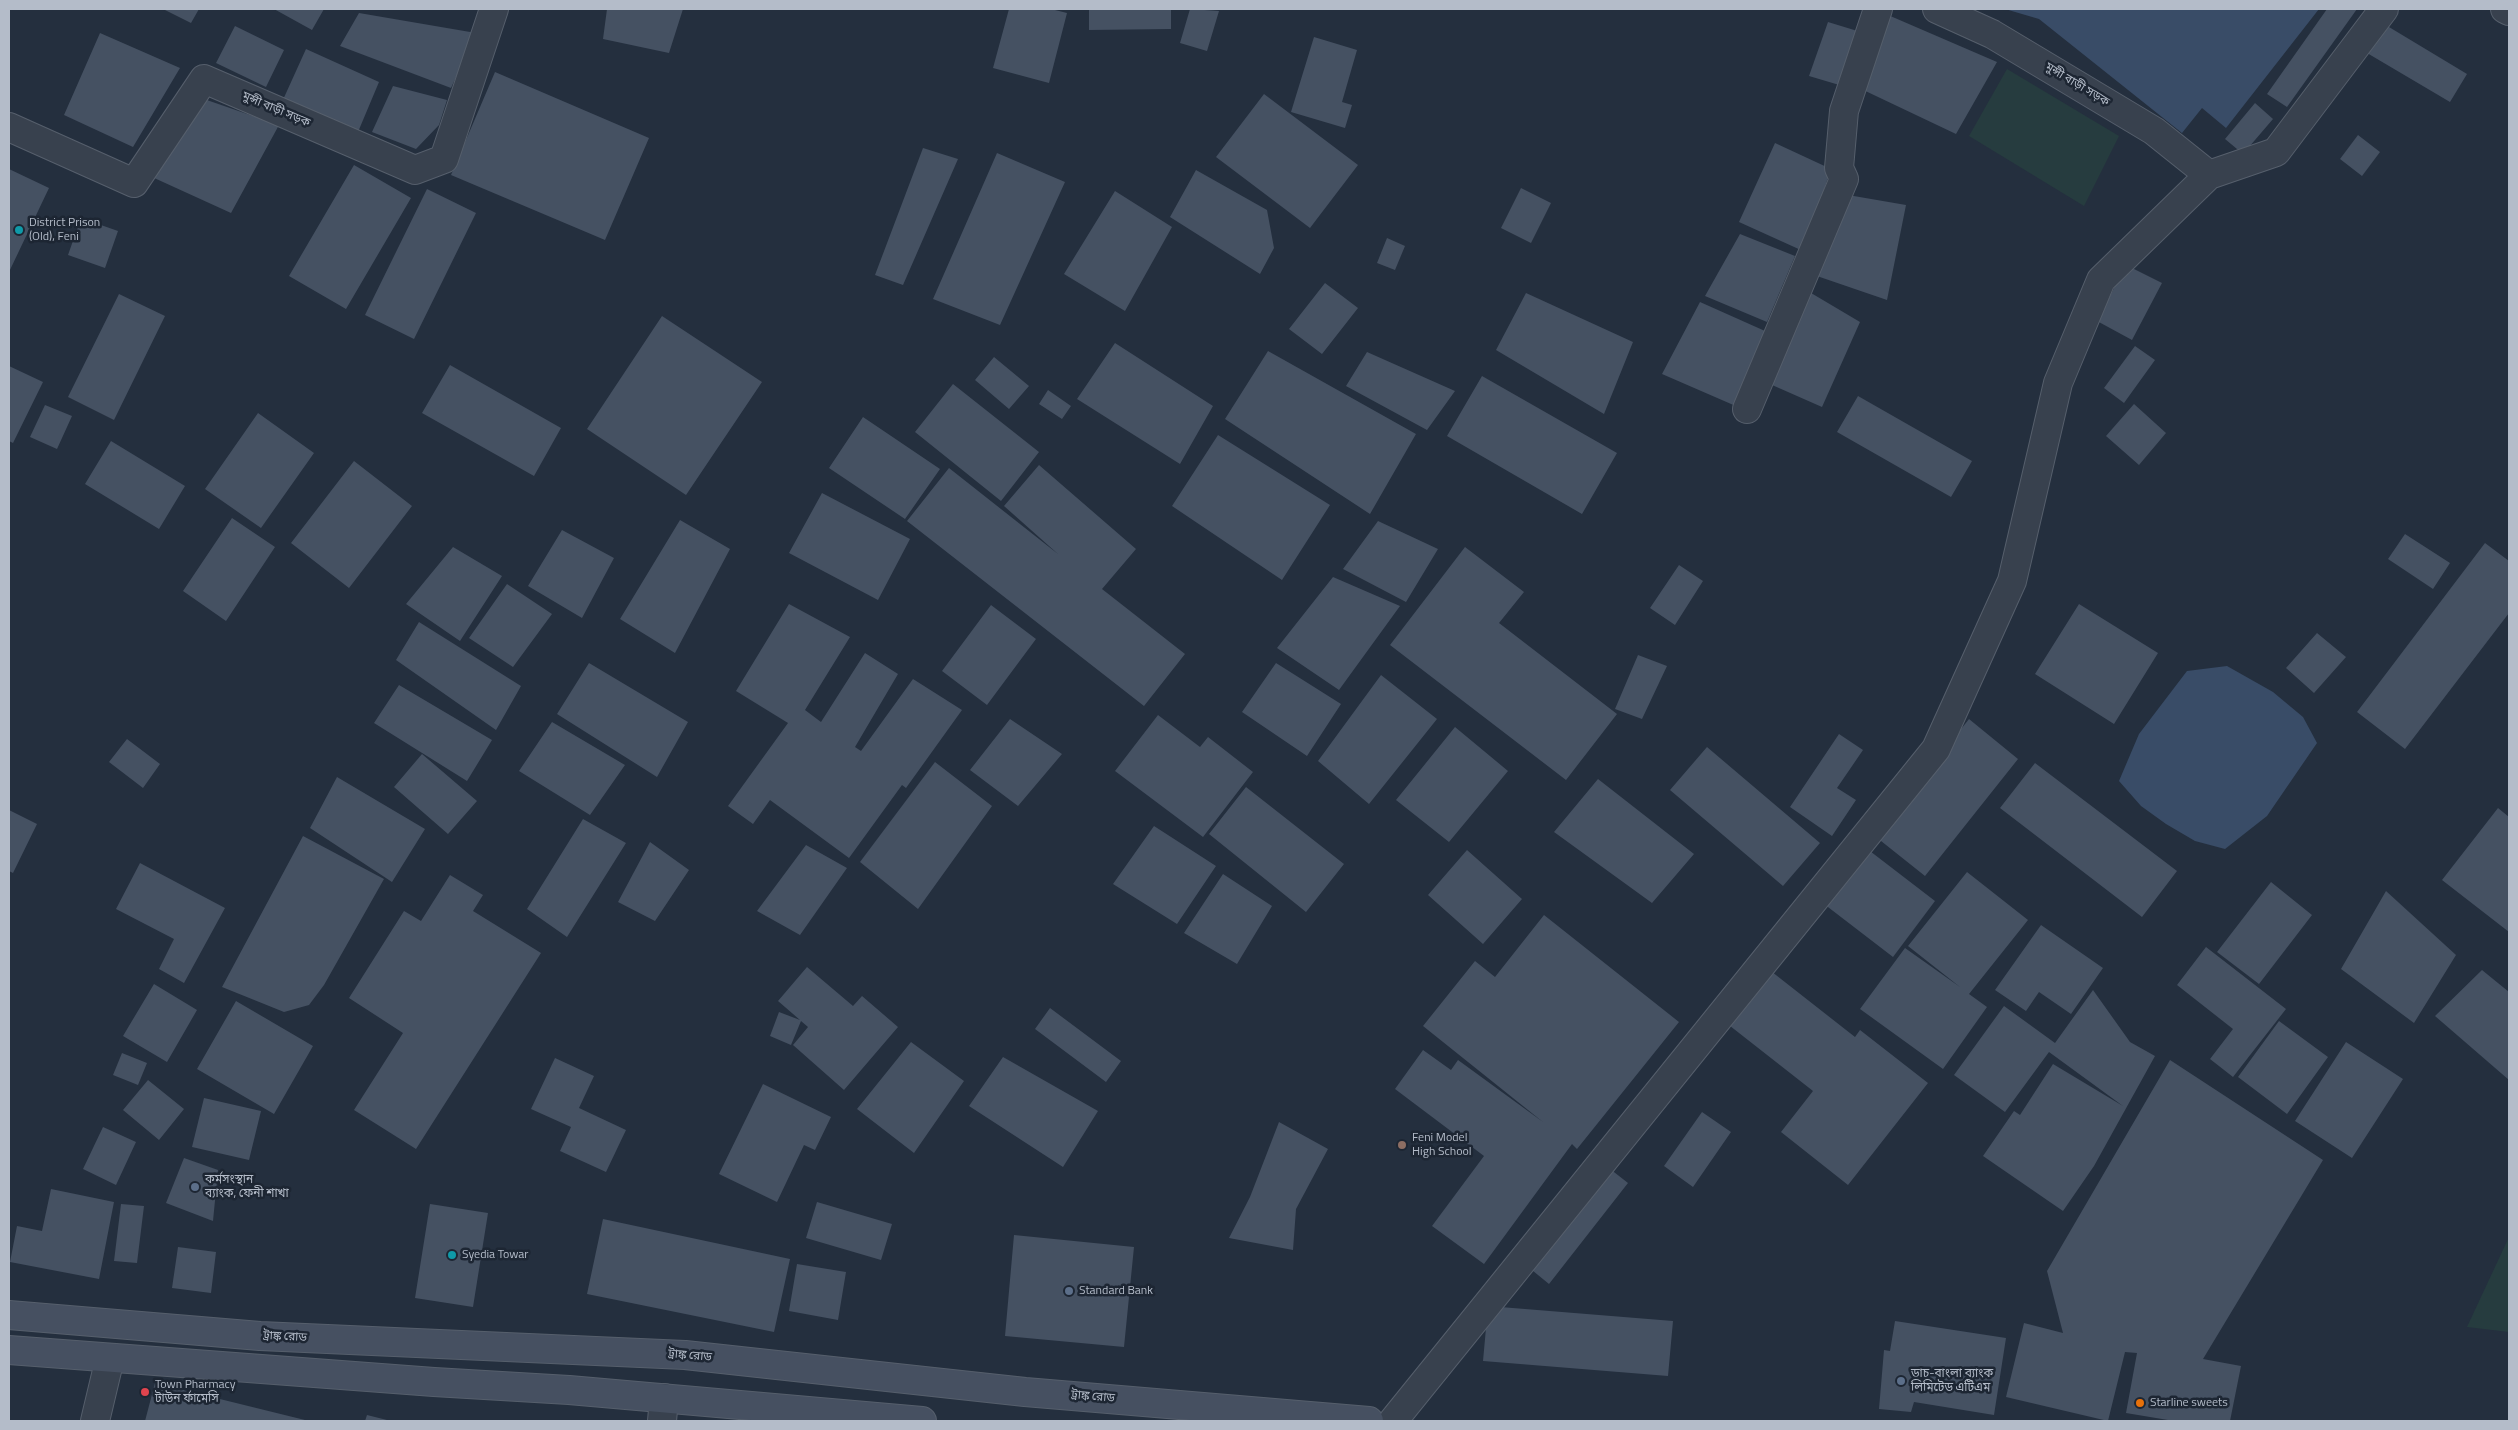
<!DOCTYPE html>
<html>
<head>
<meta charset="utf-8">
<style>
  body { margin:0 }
  #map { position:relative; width:2518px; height:1430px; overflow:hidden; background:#242f3e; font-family:"Titillium Web",sans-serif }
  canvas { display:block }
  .frame { position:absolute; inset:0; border:10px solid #b4bcc9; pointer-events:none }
</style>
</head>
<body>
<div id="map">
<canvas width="2518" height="1430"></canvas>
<div class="frame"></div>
</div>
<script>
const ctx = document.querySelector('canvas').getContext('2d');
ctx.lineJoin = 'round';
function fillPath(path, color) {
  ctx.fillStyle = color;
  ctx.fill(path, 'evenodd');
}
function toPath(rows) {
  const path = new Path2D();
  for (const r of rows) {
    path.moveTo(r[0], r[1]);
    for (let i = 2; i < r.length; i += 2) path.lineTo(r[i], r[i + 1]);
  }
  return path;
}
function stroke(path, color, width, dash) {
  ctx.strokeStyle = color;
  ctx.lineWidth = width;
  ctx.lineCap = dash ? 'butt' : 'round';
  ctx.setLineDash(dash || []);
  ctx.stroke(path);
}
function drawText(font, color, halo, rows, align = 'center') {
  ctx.font = font + ' "Titillium Web","Noto Sans Bengali",sans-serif';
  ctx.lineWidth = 5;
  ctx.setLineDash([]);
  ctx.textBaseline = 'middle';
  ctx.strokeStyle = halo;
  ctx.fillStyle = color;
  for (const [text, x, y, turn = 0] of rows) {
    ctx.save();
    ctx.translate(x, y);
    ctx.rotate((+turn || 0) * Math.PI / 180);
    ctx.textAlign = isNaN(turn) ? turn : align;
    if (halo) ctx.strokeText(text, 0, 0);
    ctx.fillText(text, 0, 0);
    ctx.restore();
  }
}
fillPath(toPath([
  [2007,69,2119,136,2084,206,1969,136],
  [2509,1237,2509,1332,2467,1327]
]), '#263c3f');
fillPath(toPath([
  [2005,9,2319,9,2226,128,2202,108,2182,133,2039,19],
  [2227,666,2273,692,2303,717,2317,743,2267,816,2225,849,2195,841,2166,824,2141,806,2119,781,2139,734,2187,671]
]), '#394c67');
fillPath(toPath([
  [163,9,199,9,191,23],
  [274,9,324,9,312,30],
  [607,9,683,9,669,53,603,39],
  [1009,9,1051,9,1067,13,1049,83,993,68],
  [1089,9,1171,9,1171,29,1089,30],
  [1190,9,1219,11,1207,51,1180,43],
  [2327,9,2357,9,2287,107,2267,94],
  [359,13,476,33,451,88,340,46],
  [1888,15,1997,62,1956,134,1857,87],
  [1828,22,1864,33,1846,87,1809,76],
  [2384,24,2467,74,2450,102,2367,53],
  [235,26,284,50,266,87,216,63],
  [100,33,180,68,133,147,64,115],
  [1314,37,1357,50,1342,102,1352,105,1345,128,1291,112],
  [306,49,379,82,358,132,282,102],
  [495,72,649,138,605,240,451,175],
  [393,86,447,100,439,125,416,149,372,132],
  [1264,94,1358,165,1310,228,1216,157],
  [201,98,279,125,231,213,152,177],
  [2255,103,2273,119,2243,154,2225,139],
  [2358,135,2380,152,2362,176,2340,159],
  [1775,143,1831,169,1803,251,1739,222],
  [923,148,958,159,903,285,875,275],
  [997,153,1065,182,1000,325,933,299],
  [354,165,411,198,346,309,289,276],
  [9,169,49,188,9,272],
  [1196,170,1267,210,1274,248,1260,274,1170,217],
  [1521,188,1551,203,1531,243,1501,228],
  [427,189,476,213,414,339,365,315],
  [1115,191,1172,227,1125,311,1064,274],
  [1848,195,1906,205,1887,300,1814,275],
  [81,218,118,231,105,268,68,255],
  [1740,234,1795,256,1767,322,1705,296],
  [1387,238,1405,246,1395,270,1377,263],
  [2126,265,2162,283,2132,340,2097,321],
  [1325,283,1358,308,1322,354,1289,329],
  [1806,290,1860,322,1822,407,1763,381],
  [1526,293,1633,342,1604,414,1496,350],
  [119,294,165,316,114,420,68,397],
  [1700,302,1774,335,1738,407,1662,374],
  [662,316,762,382,686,495,587,429],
  [1115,343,1213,406,1180,464,1077,399],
  [2135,346,2155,360,2124,403,2104,388],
  [1268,351,1416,434,1370,514,1225,419],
  [1367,352,1455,391,1427,430,1346,386],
  [994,357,1029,386,1009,409,975,380],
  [450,365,561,428,534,476,422,413],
  [9,366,43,382,13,443,9,441],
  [1482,376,1617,453,1582,514,1447,436],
  [953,384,1039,452,1001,501,915,432],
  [1048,390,1071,406,1062,419,1039,404],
  [1858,396,1972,461,1951,497,1837,432],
  [2134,404,2166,433,2139,465,2106,436],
  [45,405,72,416,57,449,30,437],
  [258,413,314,453,261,528,205,489],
  [863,417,940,469,905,519,829,468],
  [1218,435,1330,505,1282,580,1172,506],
  [111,441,185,486,159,529,85,484],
  [354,461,412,506,349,588,291,543],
  [1039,465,1136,549,1102,589,1185,654,1144,706,907,521,949,468,1058,554,1004,506],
  [822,493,910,539,878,600,789,553],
  [232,518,275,547,226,621,183,591],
  [680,520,730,549,675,653,620,619],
  [1378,521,1438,549,1406,602,1343,569],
  [562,530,614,558,582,618,528,586],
  [2405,534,2450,563,2433,589,2388,559],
  [2485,543,2509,561,2509,613,2405,749,2357,712],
  [453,547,502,576,460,641,406,604],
  [1465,547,1524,592,1499,623,1617,714,1566,780,1390,645],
  [1679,565,1703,581,1675,625,1650,608],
  [1333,577,1400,606,1339,690,1277,648],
  [507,584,552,614,513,667,469,638],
  [789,604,850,637,805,710,821,722,865,653,898,674,855,747,861,751,913,679,962,710,906,788,902,785,849,858,770,800,753,824,728,806,788,723,736,691],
  [2079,604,2158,653,2114,724,2035,674],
  [991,605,1036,639,987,705,942,671],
  [419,622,521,686,496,730,396,660],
  [2317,633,2346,657,2314,693,2286,668],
  [1638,655,1667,666,1642,719,1615,709],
  [589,663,688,722,657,777,557,714],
  [1276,663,1341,704,1307,756,1242,712],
  [1381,675,1437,719,1369,804,1318,761],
  [399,685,492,740,467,781,374,723],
  [1158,715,1200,747,1208,737,1253,772,1203,837,1115,771],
  [1010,719,1062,754,1018,806,970,770],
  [1969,719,2018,759,1925,876,1876,837],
  [552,722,625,765,590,815,519,771],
  [1455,727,1508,771,1449,842,1396,800],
  [1839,734,1863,750,1837,788,1856,800,1832,836,1790,807],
  [127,739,160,764,143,788,109,762],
  [1707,747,1820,843,1783,886,1670,790],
  [422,754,477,801,448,834,394,787],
  [935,762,992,806,918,909,860,862],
  [2035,763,2177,871,2142,917,2000,808],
  [337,777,425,829,392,882,310,828],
  [1598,779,1694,854,1652,903,1554,832],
  [1246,787,1344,864,1306,912,1209,834],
  [2498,808,2509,817,2509,932,2442,880],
  [9,810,37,824,13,873,9,871],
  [583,819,626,843,567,937,527,909],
  [1154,826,1216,866,1177,924,1113,884],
  [303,836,384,879,324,985,309,1005,284,1012,222,987],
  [650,842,689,870,655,921,618,902],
  [806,845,847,868,800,935,757,911],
  [1866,848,1935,901,1893,957,1824,904],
  [1467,850,1522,899,1483,944,1428,895],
  [140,863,225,908,184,983,159,969,174,939,116,909],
  [1967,872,2028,920,1969,994,1987,1007,1943,1069,1860,1009,1905,948,1960,987,1908,946],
  [1223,874,1272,906,1237,964,1184,933],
  [450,875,483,895,473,911,541,953,416,1149,354,1110,403,1033,349,998,404,911,421,921],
  [2271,882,2312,915,2259,984,2217,952],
  [2386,891,2456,955,2414,1023,2341,969],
  [1544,915,1679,1022,1577,1149,1572,1144,1484,1264,1432,1226,1484,1156,1395,1089,1423,1050,1451,1070,1458,1060,1543,1122,1423,1026,1475,961,1495,977],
  [2041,925,2103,968,2071,1014,2039,992,2026,1011,1995,990],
  [2206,947,2286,1009,2233,1077,2210,1059,2233,1029,2177,985],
  [807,967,853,1006,862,996,898,1027,844,1090,793,1045,808,1027,801,1021,791,1045,770,1036,779,1012,800,1020,778,1001],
  [1767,968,1855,1037,1860,1030,1928,1083,1848,1185,1781,1132,1813,1091,1725,1022],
  [2482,970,2509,992,2509,1080,2435,1016],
  [154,984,197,1010,167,1062,123,1036],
  [2093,990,2130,1042,2155,1056,2094,1166,2063,1211,1983,1156,2014,1111,2020,1115,2053,1064,2123,1106,2049,1052,2005,1112,1954,1075,2004,1006,2055,1043],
  [236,1001,313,1046,274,1114,197,1069],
  [1050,1008,1121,1061,1106,1082,1035,1029],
  [2279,1021,2328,1057,2287,1114,2238,1077],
  [911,1042,964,1081,914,1153,857,1109],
  [2346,1042,2403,1079,2352,1158,2295,1121],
  [122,1053,147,1063,138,1085,113,1075],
  [1003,1057,1098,1111,1063,1167,969,1106],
  [555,1058,594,1076,579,1108,626,1130,606,1172,560,1151,571,1127,531,1109],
  [2170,1060,2323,1160,2203,1359,2241,1366,2230,1421,2174,1421,2126,1413,2137,1353,2125,1352,2108,1421,2006,1397,2024,1323,2063,1333,2047,1271],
  [148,1080,184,1109,159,1140,123,1110],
  [763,1084,831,1117,815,1150,804,1145,777,1202,719,1174],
  [204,1098,261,1111,249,1160,192,1147],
  [1702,1112,1731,1132,1693,1187,1664,1166],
  [1279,1122,1328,1149,1296,1209,1293,1250,1229,1238,1250,1197],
  [103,1127,136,1142,116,1185,83,1169],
  [184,1158,218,1170,213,1221,166,1203],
  [1605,1165,1628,1183,1549,1284,1527,1266],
  [51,1189,114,1202,99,1279,10,1262,17,1226,42,1231],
  [817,1202,892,1224,881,1260,806,1238],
  [121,1204,144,1206,137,1263,114,1261],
  [430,1204,488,1213,473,1307,415,1298],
  [603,1219,790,1259,774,1332,587,1294],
  [1014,1235,1134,1247,1124,1347,1005,1336],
  [178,1247,216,1252,211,1293,172,1288],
  [797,1264,846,1272,838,1320,789,1311],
  [1488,1306,1673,1321,1668,1376,1483,1361],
  [1895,1321,2006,1338,1994,1415,1914,1402,1911,1412,1879,1409,1884,1350,1890,1351],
  [155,1383,309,1421,145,1421],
  [367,1415,391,1421,365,1421]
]), '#455162');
const street = toPath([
  [1937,9,1992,34,2154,131,2209,175],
  [2505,9,2509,11],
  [9,127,134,183,204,79,415,170,444,159,494,9],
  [1747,409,1844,179,1839,168,1844,111,1878,9],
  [95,1421,110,1358],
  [662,1421,664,1398],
  [1393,1421,1936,749,2012,581,2058,383,2101,280,2209,175,2276,152,2384,9]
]);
const secondary = toPath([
  [9,1315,260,1336,685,1355,1025,1392,1369,1421],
  [9,1350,434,1382,569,1390,922,1421]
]);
stroke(street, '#565f6c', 30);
stroke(secondary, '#565f6c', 30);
stroke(street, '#38414e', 28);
stroke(secondary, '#465061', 28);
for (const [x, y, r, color] of [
  [19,230,5,"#0f9aa8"],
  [1402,1145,5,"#8d6e63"],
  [195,1187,5,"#5c6f8a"],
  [452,1255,5,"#0f9aa8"],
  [1069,1291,5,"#5c6f8a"],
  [1901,1381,5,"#5c6f8a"],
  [145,1392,5,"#e0444e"],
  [2140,1403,5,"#e8710a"]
]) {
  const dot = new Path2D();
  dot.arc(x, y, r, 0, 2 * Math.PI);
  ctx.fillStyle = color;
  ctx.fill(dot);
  stroke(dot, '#1d2633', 2);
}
drawText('12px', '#b4bcc9', '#1d2633', [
  ["মুন্সী বাড়ী সড়ক",2077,85,31],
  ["মুন্সী বাড়ী সড়ক",276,110,23],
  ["ট্রাঙ্ক রোড",285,1337,3],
  ["ট্রাঙ্ক রোড",690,1356,5],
  ["ট্রাঙ্ক রোড",1093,1397,5]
]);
drawText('12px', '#b4bcc9', '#1d2633', [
  ["District Prison",29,223],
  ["(Old), Feni",29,237],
  ["Feni Model",1412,1138],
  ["High School",1412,1152],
  ["কর্মসংস্থান",205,1180],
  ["ব্যাংক, ফেনী শাখা",205,1194],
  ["Syedia Towar",462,1255],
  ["Standard Bank",1079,1291],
  ["ডাচ-বাংলা ব্যাংক",1911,1374],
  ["লিমিটেড এটিএম",1911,1388],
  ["Town Pharmacy",155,1385],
  ["টাউন র্ফামেসি",155,1399],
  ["Starline sweets",2150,1403]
], 'left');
</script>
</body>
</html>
